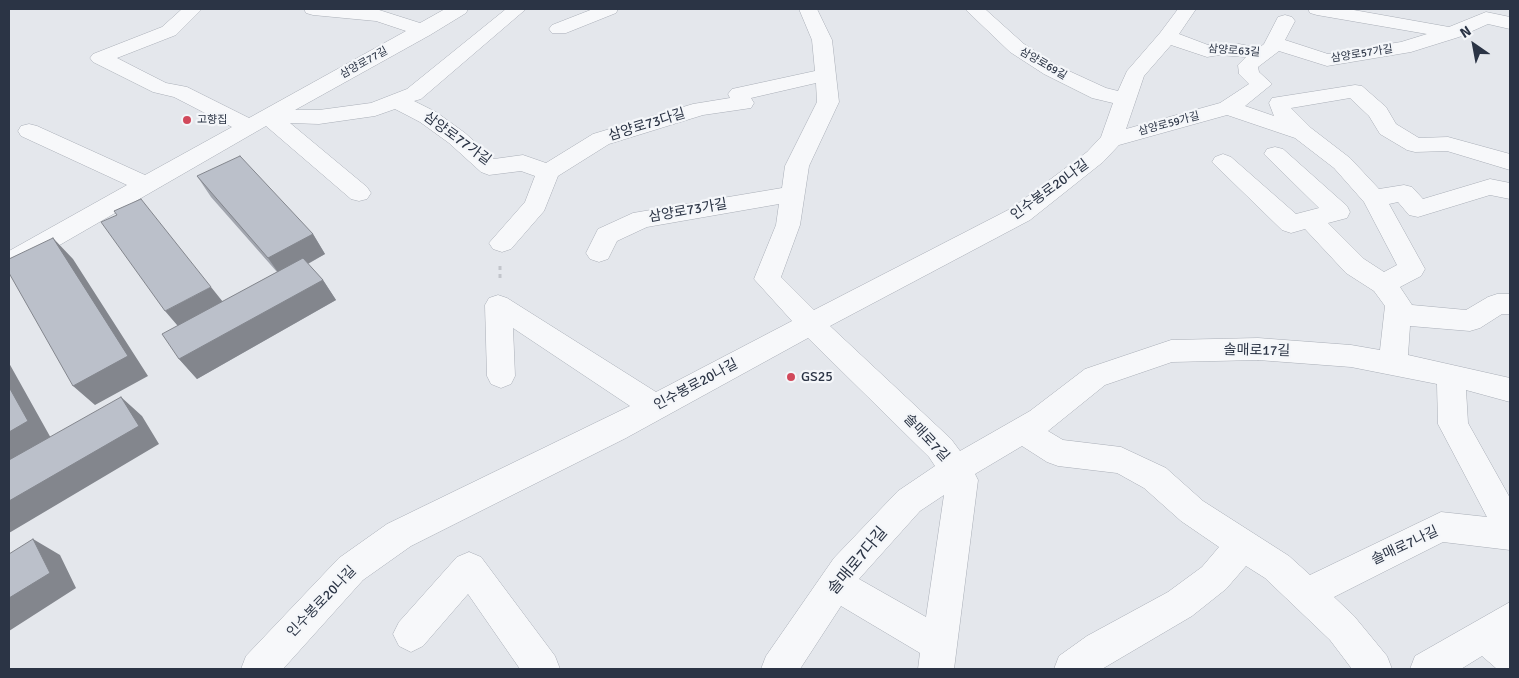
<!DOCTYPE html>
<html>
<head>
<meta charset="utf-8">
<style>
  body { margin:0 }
  #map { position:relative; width:1519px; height:678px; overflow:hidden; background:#e4e7ec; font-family:Signika,sans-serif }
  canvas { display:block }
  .frame { position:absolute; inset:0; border:10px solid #2b3445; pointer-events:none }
  .north { position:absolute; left:1449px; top:20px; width:50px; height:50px; -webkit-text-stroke:4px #f4f6f9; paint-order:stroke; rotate:327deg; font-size:14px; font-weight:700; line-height:20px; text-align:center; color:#2b3445 }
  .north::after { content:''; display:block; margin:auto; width:18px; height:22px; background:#2b3445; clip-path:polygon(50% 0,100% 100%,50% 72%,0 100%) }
</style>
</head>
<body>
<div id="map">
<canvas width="1519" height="678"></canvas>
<div class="frame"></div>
<div class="north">N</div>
</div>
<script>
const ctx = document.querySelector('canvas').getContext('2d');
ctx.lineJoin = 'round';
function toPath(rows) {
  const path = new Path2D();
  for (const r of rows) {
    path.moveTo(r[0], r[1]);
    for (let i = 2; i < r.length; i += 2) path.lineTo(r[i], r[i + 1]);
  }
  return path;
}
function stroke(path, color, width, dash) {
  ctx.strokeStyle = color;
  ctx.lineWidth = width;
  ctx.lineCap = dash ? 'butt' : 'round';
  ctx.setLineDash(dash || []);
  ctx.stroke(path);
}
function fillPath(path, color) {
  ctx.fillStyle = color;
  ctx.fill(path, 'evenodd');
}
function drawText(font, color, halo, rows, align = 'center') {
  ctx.font = font + ' Signika,"Noto Sans KR",sans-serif';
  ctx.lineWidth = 4.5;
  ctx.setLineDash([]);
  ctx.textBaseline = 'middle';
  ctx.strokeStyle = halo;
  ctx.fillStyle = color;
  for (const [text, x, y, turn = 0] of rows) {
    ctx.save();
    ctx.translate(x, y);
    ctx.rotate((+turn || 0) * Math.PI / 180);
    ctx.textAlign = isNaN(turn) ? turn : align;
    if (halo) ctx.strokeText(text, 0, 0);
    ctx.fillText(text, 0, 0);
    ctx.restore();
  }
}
const minor = toPath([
  [182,9,202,9,176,35,117,58,166,83,187,87,249,118,406,31,376,21,313,15,306,13,304,9,376,9,420,23,445,9,468,9,466,13,430,35,295,110,319,110,371,103,407,89,506,9,526,9,421,99,414,101,436,112,465,133,494,159,523,155,546,163,593,134,693,104,730,98,728,94,732,89,815,71,812,40,799,9,817,9,832,40,839,102,809,166,800,225,781,277,814,310,1012,208,1087,152,1101,137,1113,103,1092,98,1044,74,1010,52,965,9,985,9,1024,44,1058,66,1106,88,1118,91,1127,71,1160,33,1178,9,1196,9,1179,34,1208,45,1239,44,1259,48,1264,44,1278,17,1285,15,1292,17,1295,21,1285,40,1328,54,1401,42,1427,34,1317,15,1310,13,1308,9,1348,9,1449,27,1486,12,1510,17,1510,29,1488,24,1459,37,1411,52,1327,66,1279,51,1258,67,1259,72,1272,84,1245,106,1274,116,1269,103,1272,98,1355,85,1362,86,1386,107,1396,124,1419,138,1448,137,1510,154,1510,170,1447,151,1415,152,1407,150,1380,134,1369,116,1350,98,1291,108,1311,128,1350,158,1379,189,1404,185,1412,187,1423,199,1490,179,1510,183,1510,199,1490,195,1418,217,1409,215,1398,202,1389,204,1425,269,1421,276,1400,287,1412,305,1466,310,1488,297,1497,294,1510,294,1510,314,1502,314,1480,328,1470,331,1410,326,1408,355,1510,378,1510,402,1466,390,1468,423,1510,498,1510,550,1443,542,1334,597,1354,616,1387,656,1392,669,1352,669,1330,640,1265,578,1246,566,1226,589,1192,616,1102,669,1054,669,1059,656,1087,636,1168,592,1202,567,1219,547,1181,521,1144,488,1117,473,1058,466,1047,462,1022,446,975,474,978,480,954,669,918,669,920,653,841,606,800,669,761,669,766,656,834,558,898,491,935,466,929,457,808,338,626,438,411,546,363,580,283,669,241,669,246,656,339,558,387,524,630,406,513,328,515,376,511,384,501,388,491,384,487,376,485,305,489,298,498,295,507,298,656,392,792,321,754,279,776,225,779,204,647,227,617,241,608,259,599,262,590,259,586,253,598,229,633,213,782,188,785,166,817,102,816,83,751,98,754,103,751,108,703,115,609,144,558,176,544,211,511,249,502,252,493,249,489,243,525,202,535,176,521,171,489,175,481,172,449,143,420,122,395,109,375,116,319,124,290,123,367,187,371,193,367,199,359,201,351,199,266,126,18,269,9,271,9,251,127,185,21,136,18,131,21,126,29,124,37,126,145,175,232,127,174,97,153,92,93,62,90,58,93,54,162,27,182,9],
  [1171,45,1207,57,1219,55,1246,57,1238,65,1239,74,1249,84,1220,103,1126,129,1144,76,1171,45],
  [1227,115,1295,138,1334,168,1364,202,1397,265,1384,272,1364,259,1328,223,1347,218,1350,212,1347,206,1283,149,1275,147,1267,149,1264,154,1319,208,1296,214,1231,157,1223,154,1215,157,1212,162,1282,230,1291,233,1305,229,1346,273,1374,291,1385,306,1380,350,1351,345,1258,338,1171,340,1085,369,1030,411,960,451,951,439,830,326,1030,220,1103,162,1119,145,1227,115],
  [1258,360,1351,367,1437,384,1438,424,1487,517,1441,512,1310,575,1289,556,1203,501,1166,468,1121,447,1063,440,1048,431,1105,385,1172,362,1258,360],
  [944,495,926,617,859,579,920,511,944,495],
  [593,9,618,9,616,13,566,33,552,33,549,29,552,25,593,9],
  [469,552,481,557,555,656,560,669,520,669,468,594,423,646,411,652,399,646,393,634,399,622,457,557,469,552],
  [1510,602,1510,669,1497,669,1482,656,1461,669,1410,669,1415,656,1510,602]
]);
stroke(minor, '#a9aeb7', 1);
stroke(toPath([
  [500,266,500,280]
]), '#c2c5cb', 3, [4, 4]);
fillPath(minor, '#f7f8fa');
fillPath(toPath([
  [197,176,313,234,325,254,308,264,323,280,336,300,197,379,179,359,222,302,277,272,211,197]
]), '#a1a5ae');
fillPath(toPath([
  [313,234,325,254,282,278,268,258],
  [53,238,73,259,148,376,95,405,73,386],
  [323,280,336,300,197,379,179,359],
  [211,287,227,307,183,332,165,311],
  [9,363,52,440,9,464],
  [121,397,142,416,159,444,9,533,9,501],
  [33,539,60,555,76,588,9,631,9,598]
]), '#83868d');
const building = toPath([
  [240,156,313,234,268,258,197,176,240,156],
  [141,199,211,287,165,311,101,222,117,215,114,211,141,199],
  [53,238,128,356,73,386,9,273,9,259,53,238],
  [303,258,323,280,179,359,162,334,303,258],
  [9,387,28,421,9,432,9,387],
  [121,397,139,426,9,501,9,460,121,397],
  [33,539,50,573,9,598,9,554,33,539]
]);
fillPath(building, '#bbc0ca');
stroke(building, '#83868d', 1);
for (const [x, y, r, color] of [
  [187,120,5,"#d1495b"],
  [791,377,5,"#d1495b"]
]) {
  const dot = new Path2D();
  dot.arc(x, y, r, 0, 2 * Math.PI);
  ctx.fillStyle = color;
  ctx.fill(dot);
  stroke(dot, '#f4f6f9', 2);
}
drawText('11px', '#2b3445', '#f4f6f9', [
  ["삼양로63길",1234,51,4],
  ["삼양로57가길",1362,54,-9],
  ["삼양로77길",364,63,-29],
  ["삼양로69길",1043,64,30],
  ["삼양로59가길",1169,124,-15]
]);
drawText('11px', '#2b3445', '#f4f6f9', [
  ["고향집",197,120]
], 'left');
drawText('14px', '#2b3445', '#f4f6f9', [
  ["삼양로73다길",647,125,-17],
  ["삼양로77가길",457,139,36],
  ["인수봉로20나길",1050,190,-36],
  ["삼양로73가길",688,211,-10],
  ["솔매로17길",1257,351,1],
  ["인수봉로20나길",696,385,-28],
  ["솔매로7길",926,438,47],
  ["솔매로7나길",1405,546,-25],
  ["인수봉로20나길",322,602,-46]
]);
drawText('14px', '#2b3445', '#f4f6f9', [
  ["GS25",801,377]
], 'left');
drawText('16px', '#2b3445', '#f4f6f9', [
  ["솔매로7다길",858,561,-50]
]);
</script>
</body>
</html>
